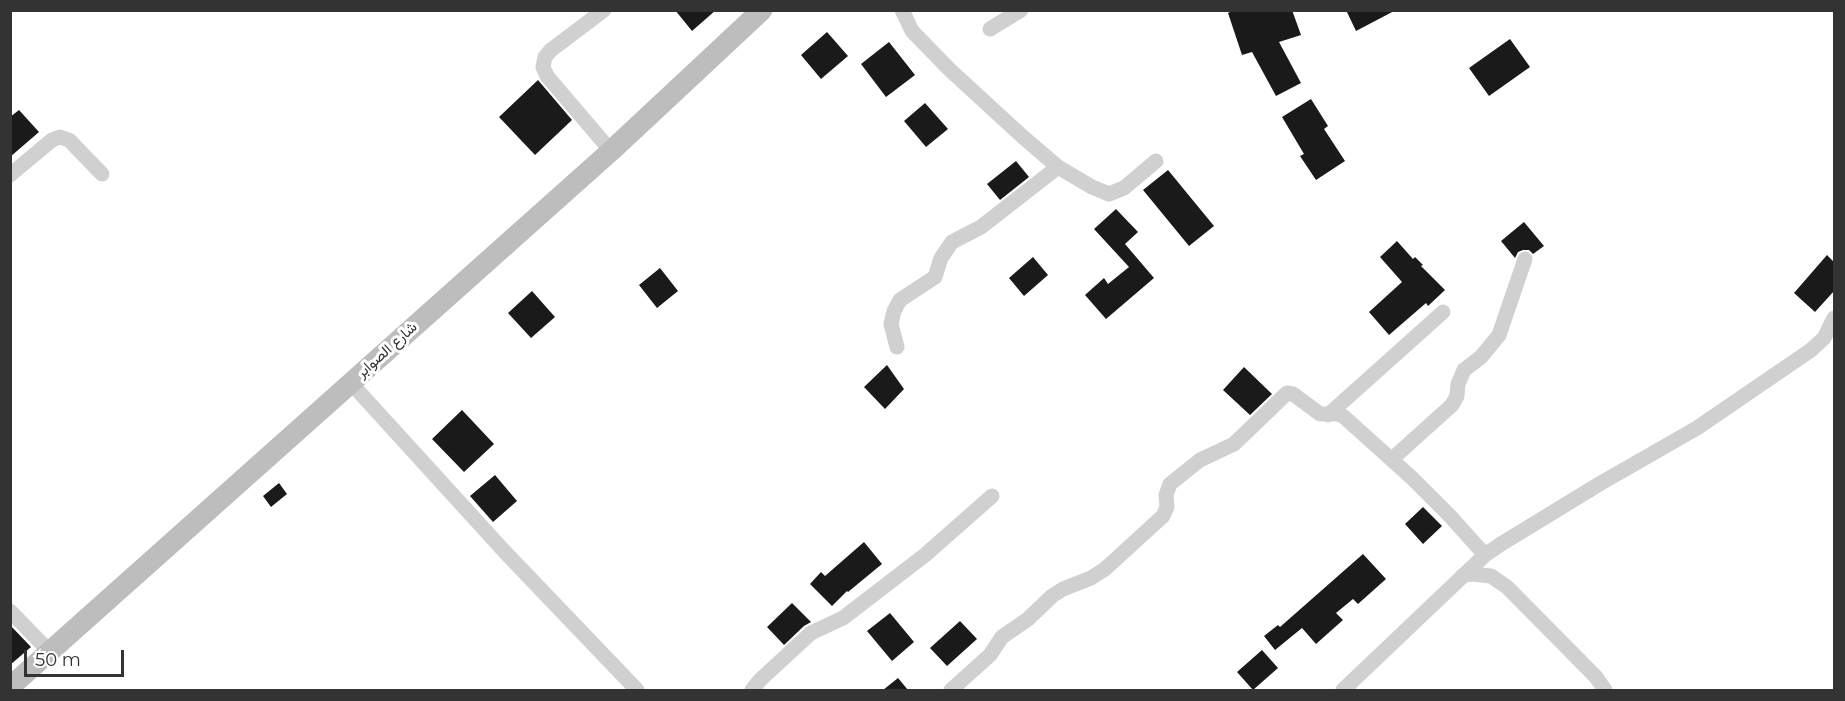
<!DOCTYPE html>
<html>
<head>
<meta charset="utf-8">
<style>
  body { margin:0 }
  #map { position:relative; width:1845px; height:701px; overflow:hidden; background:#fff; font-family:Montserrat,sans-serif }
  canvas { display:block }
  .frame { position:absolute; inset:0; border:12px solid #333; pointer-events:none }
  .scale { position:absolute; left:24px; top:650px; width:100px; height:27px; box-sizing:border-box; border:3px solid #333; border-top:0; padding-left:8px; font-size:18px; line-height:21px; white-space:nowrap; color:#333; -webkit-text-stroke:4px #fff; paint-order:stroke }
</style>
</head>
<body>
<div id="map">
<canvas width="1845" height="701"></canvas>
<div class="frame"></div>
<div class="scale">50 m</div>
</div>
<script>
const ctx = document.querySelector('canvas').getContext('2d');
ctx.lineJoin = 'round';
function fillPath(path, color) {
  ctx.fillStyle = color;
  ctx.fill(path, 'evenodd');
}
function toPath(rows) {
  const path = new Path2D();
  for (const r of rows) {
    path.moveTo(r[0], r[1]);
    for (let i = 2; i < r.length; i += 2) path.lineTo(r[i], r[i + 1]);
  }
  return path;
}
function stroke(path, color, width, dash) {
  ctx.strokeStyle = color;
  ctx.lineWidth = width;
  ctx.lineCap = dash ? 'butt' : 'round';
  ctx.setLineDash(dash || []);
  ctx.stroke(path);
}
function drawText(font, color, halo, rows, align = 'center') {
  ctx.font = font + ' Montserrat,Vazirmatn,sans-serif';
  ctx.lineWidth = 6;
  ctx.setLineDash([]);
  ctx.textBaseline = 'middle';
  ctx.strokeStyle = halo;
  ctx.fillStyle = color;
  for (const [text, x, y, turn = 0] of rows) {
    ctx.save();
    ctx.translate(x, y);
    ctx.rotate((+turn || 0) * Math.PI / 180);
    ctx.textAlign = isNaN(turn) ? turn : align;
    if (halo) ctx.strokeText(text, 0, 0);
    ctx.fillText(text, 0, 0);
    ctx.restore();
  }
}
fillPath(toPath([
  [675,10,716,10,692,31],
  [1234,10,1292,10,1301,35,1279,42,1301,83,1276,96,1252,52,1242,55,1228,13],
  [1346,10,1396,10,1356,31],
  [827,32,848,56,821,79,801,55],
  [1510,39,1530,67,1489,96,1469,68],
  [889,42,915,75,886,97,861,64],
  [538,80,572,120,535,155,499,117],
  [1311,99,1328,126,1324,129,1345,161,1316,180,1300,156,1304,154,1282,117],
  [925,103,948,129,926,147,904,121],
  [19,110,39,132,10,157,10,117],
  [1016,161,1029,177,1000,200,987,184],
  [1168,170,1214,226,1189,246,1143,190],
  [1116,209,1138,232,1125,244,1154,278,1106,319,1085,295,1104,278,1108,284,1129,267,1094,229],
  [1524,222,1544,246,1533,254,1529,250,1523,250,1518,252,1515,258,1501,241],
  [1397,241,1413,259,1415,257,1423,265,1421,266,1445,290,1428,306,1426,303,1389,335,1369,312,1402,282,1380,257],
  [1827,255,1834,262,1834,291,1815,312,1794,293],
  [1033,257,1048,275,1024,296,1009,278],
  [660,268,678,291,657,308,639,285],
  [532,291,555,317,531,338,508,313],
  [887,365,904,389,885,409,864,387],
  [1244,367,1272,394,1250,415,1223,390],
  [462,410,494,444,464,472,432,439],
  [495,475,517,501,493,522,470,496],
  [279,483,287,494,271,507,263,496],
  [1423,507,1442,526,1423,544,1405,524],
  [864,542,882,564,848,592,847,591,832,606,810,584,821,572,825,576],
  [1363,554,1386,579,1358,604,1353,599,1336,613,1343,620,1316,644,1302,628,1275,650,1264,636,1278,625,1280,627],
  [792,603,811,622,804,626,784,645,767,627],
  [890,613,914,642,892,661,867,631],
  [960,621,977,639,947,666,930,648],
  [10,625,31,647,10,665],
  [1262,650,1278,668,1253,690,1237,672],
  [898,678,908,690,883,690]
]), '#1a1a1a');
stroke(toPath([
  [604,10,551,50,545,57,543,67,547,76,611,151],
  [902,10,912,31,950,70,1023,137,1058,167,1092,187,1109,194,1124,188,1156,161],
  [990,29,1021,10],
  [10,175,52,140,60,137,69,140,102,174],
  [897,347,891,324,894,311,900,300,935,277,941,258,952,242,981,227,1058,167],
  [350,382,504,551,637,690],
  [1328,415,1443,312],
  [1392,459,1452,405,1457,396,1458,384,1464,370,1481,357,1499,335,1525,259],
  [1462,576,1472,574,1491,576,1507,587,1596,677,1605,690],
  [10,611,50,652],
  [752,690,760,680,811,633,843,618,925,555,992,496],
  [951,690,990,655,1002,637,1028,619,1052,596,1063,589,1091,578,1105,569,1163,516,1167,507,1166,495,1170,484,1200,460,1234,444,1287,393,1293,394,1320,414,1337,414,1343,416,1412,478,1449,515,1485,555],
  [1343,690,1485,555,1501,544,1601,483,1697,428,1811,350,1824,338,1834,318]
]), '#d0d0d0', 15);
stroke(toPath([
  [10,687,611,151,762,10]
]), '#bdbdbd', 21);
drawText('15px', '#333', '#fff', [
  ["شارع الصوابر",387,350,-42]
]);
</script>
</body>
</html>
